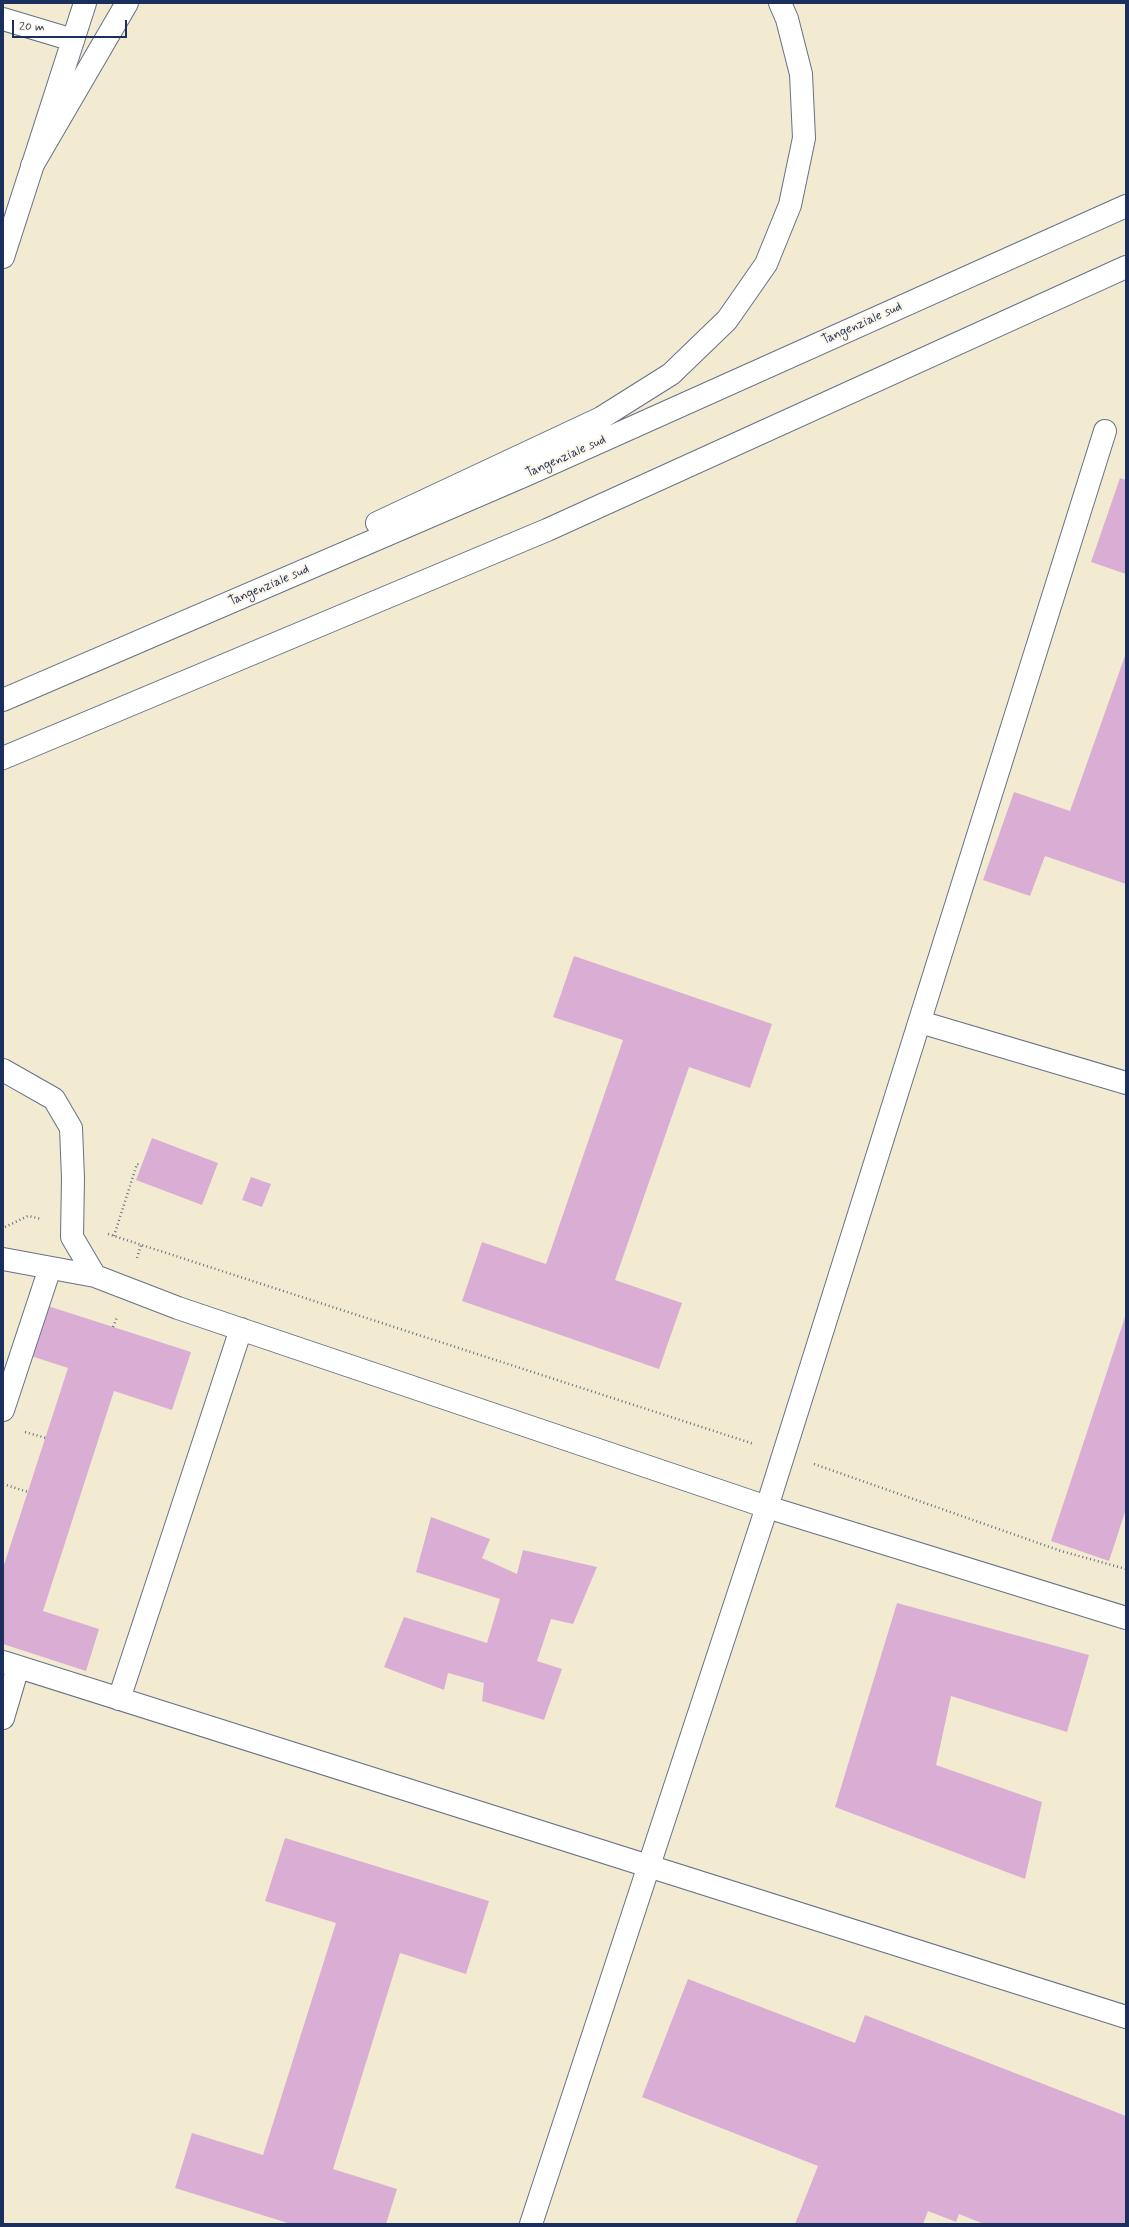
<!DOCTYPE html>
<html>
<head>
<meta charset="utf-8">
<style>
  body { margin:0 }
  #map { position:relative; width:1129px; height:2227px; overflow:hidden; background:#f2ebd1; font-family:Mynerve,sans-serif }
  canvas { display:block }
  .frame { position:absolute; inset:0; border:4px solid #1b2f5e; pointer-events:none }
  .scale { position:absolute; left:12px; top:20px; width:115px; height:18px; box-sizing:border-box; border:2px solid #1b2f5e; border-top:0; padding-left:5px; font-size:12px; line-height:14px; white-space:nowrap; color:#1b2f5e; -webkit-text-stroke:3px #fcf5e5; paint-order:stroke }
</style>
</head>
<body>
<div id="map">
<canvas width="1129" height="2227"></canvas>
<div class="frame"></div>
<div class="scale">20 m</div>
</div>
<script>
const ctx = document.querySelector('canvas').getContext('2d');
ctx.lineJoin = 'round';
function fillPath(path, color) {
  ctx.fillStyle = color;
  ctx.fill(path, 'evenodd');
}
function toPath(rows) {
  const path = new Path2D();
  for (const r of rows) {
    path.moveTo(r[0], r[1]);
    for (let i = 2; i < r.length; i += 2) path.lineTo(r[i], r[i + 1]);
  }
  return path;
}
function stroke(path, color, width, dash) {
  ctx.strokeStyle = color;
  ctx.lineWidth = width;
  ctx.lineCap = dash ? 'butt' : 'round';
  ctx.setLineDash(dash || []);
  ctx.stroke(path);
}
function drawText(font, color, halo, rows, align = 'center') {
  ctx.font = font + ' Mynerve,sans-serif';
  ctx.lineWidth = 4;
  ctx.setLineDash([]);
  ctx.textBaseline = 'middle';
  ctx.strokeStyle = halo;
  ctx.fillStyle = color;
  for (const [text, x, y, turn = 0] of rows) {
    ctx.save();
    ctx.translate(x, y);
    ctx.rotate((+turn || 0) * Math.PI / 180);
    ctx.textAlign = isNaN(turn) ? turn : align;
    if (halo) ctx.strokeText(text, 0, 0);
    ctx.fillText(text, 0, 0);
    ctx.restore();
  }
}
fillPath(toPath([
  [1120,478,1126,480,1126,574,1091,562],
  [1126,653,1126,884,1045,856,1030,896,983,880,1014,792,1070,811],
  [574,956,772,1024,750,1088,689,1067,615,1280,682,1303,659,1369,462,1301,482,1242,546,1264,623,1040,553,1017],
  [152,1138,218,1163,202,1205,136,1180],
  [251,1177,271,1184,262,1207,242,1200],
  [48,1306,191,1352,172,1410,114,1391,43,1611,99,1629,86,1671,3,1644,3,1568,68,1368,31,1356],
  [1126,1314,1126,1509,1109,1561,1051,1541],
  [431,1517,490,1539,482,1558,517,1574,523,1550,597,1567,573,1624,551,1619,537,1661,562,1669,544,1720,482,1701,484,1683,448,1673,444,1690,384,1667,404,1617,487,1643,500,1599,416,1572],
  [897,1603,1089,1655,1067,1732,951,1696,936,1765,1042,1802,1025,1879,835,1807],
  [285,1838,489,1901,466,1974,400,1953,333,2169,397,2189,386,2224,291,2224,175,2188,192,2133,263,2155,336,1923,265,1901],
  [688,1979,855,2043,865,2015,1126,2116,1126,2224,984,2224,959,2214,956,2222,928,2211,923,2224,795,2224,818,2166,642,2097]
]), '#daaed4');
const minor = toPath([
  [3,19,73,40],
  [920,1022,1126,1083],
  [3,1070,54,1099,71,1128,73,1178,72,1237,95,1276,178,1308,767,1507,1126,1618],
  [3,1259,95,1276],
  [3,1410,50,1268],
  [3,1662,1126,2017],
  [119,1699,241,1329],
  [3,1718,18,1667],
  [531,2224,767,1507,1105,431]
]);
const major = toPath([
  [3,257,85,3]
]);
const highway = toPath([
  [32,166,127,3],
  [377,523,601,418,671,374,727,320,766,264,790,205,804,138,801,74,787,19,780,3],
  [3,700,526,475,1126,206],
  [3,758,547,530,1126,267]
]);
stroke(minor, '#667186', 24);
stroke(major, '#667186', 24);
stroke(highway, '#667186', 24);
stroke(toPath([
  [5,1227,28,1216,42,1219],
  [108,1234,754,1444],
  [114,1236,137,1164,141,1165],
  [137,1258,141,1245],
  [113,1327,117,1317],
  [25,1432,46,1438],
  [814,1464,1061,1551,1126,1569],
  [3,1484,28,1492]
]), '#667186', 2.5, [1, 3]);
stroke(minor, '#fff', 22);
stroke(major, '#fff', 22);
stroke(highway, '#fff', 22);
drawText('13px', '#1b2f5e', '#fcf5e5', [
  ["Tangenziale sud",862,324,-24],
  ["Tangenziale sud",566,457,-24],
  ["Tangenziale sud",269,586,-23]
]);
</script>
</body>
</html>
